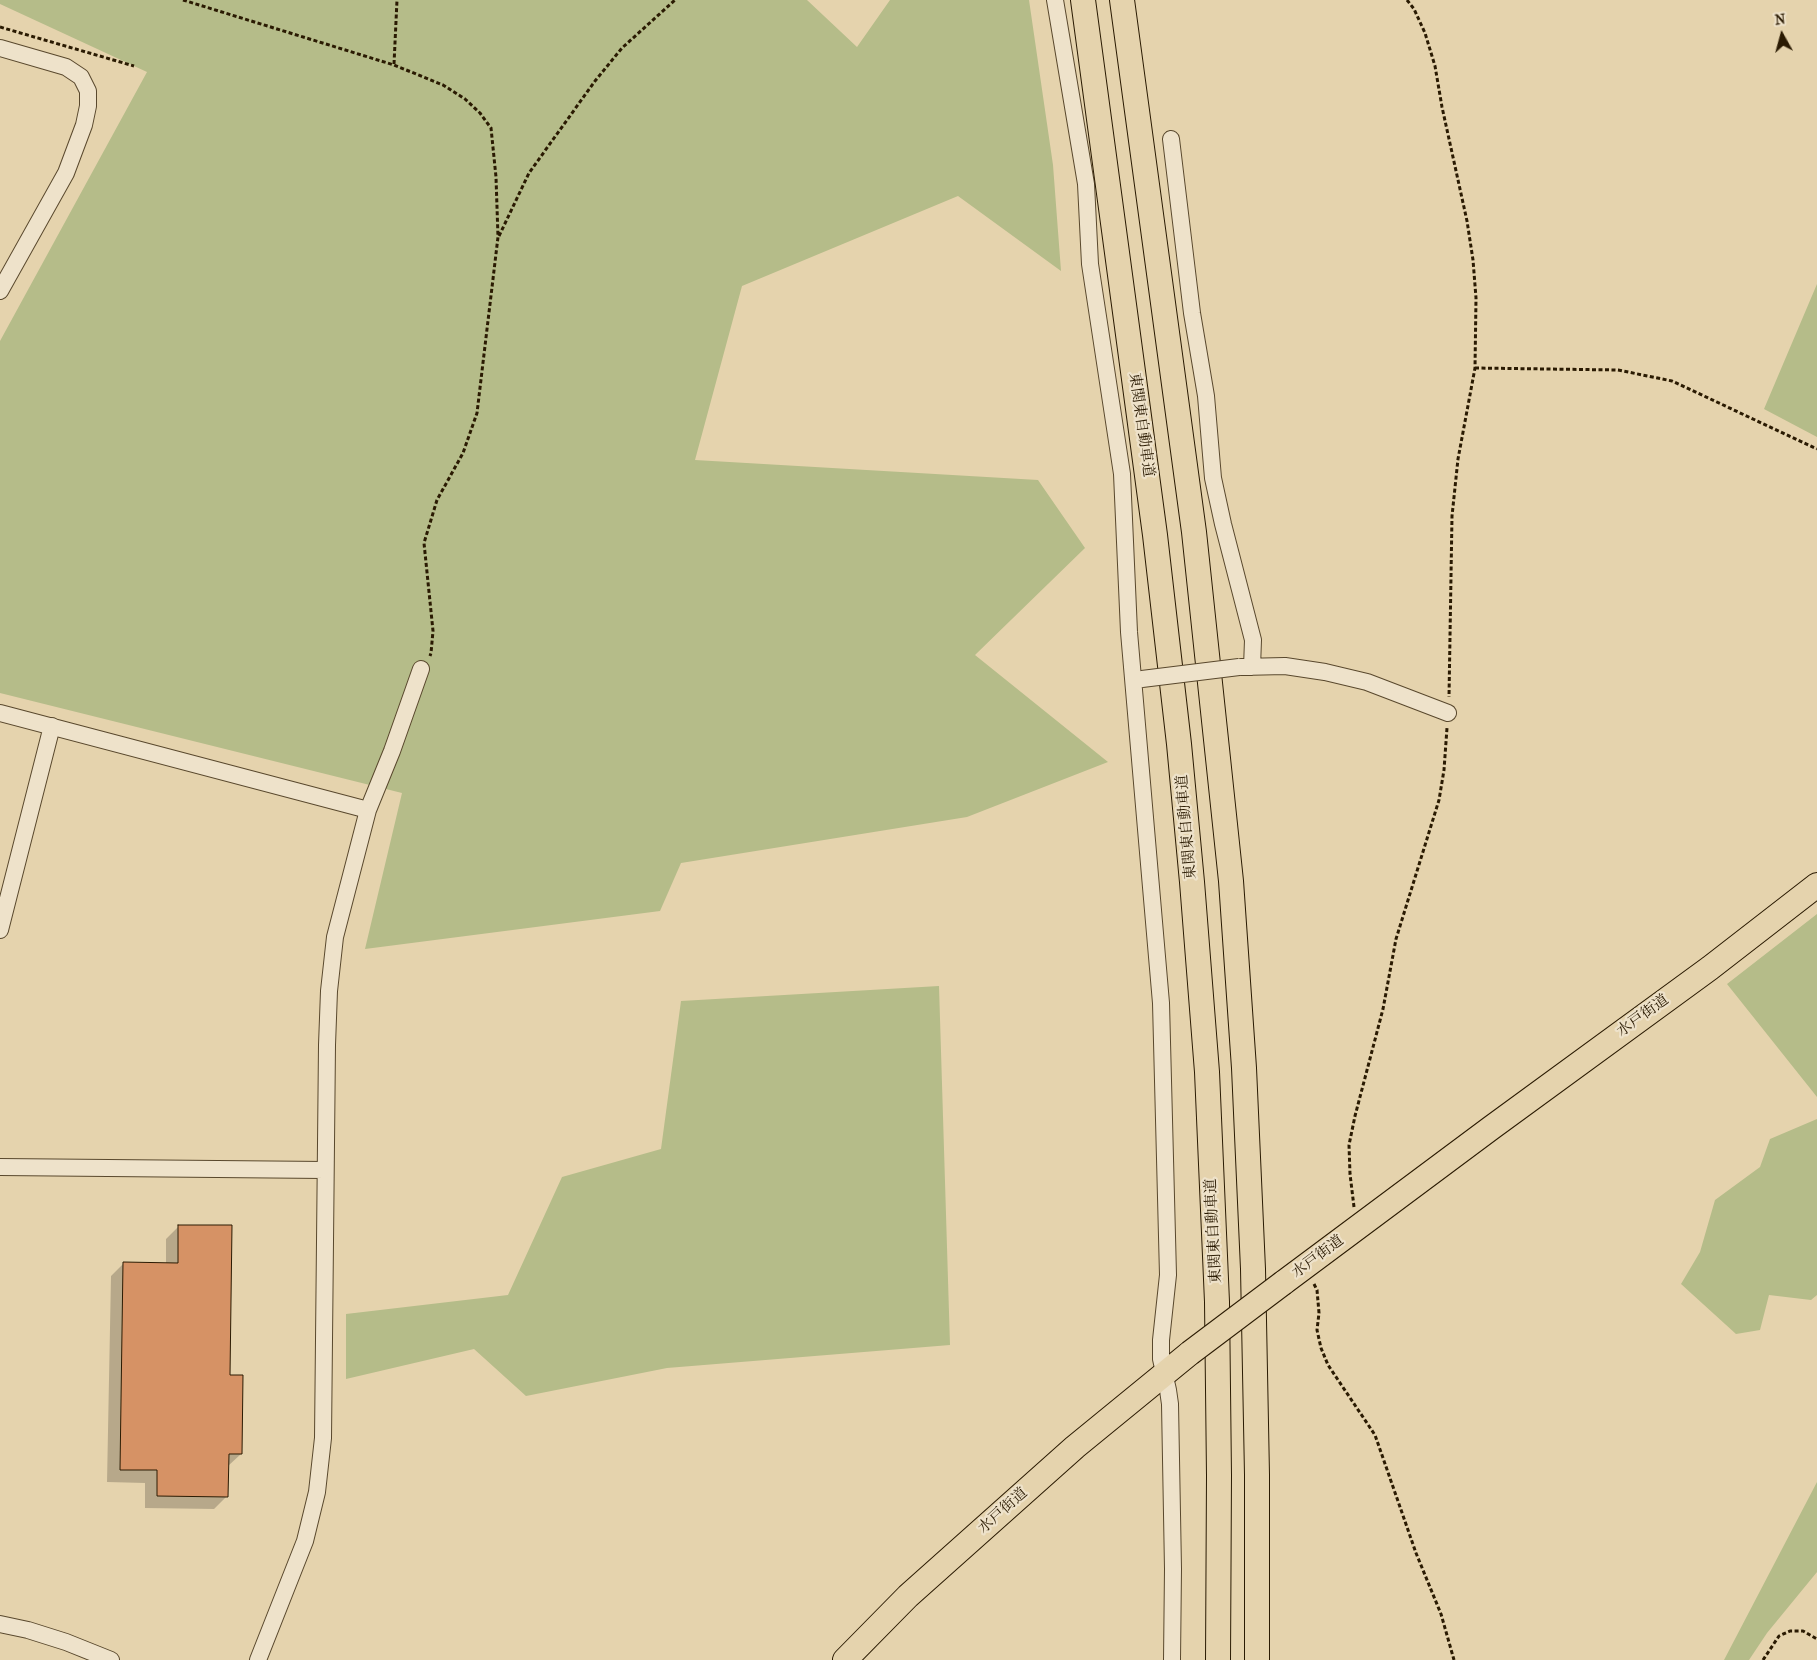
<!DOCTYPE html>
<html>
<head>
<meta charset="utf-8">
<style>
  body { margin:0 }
  #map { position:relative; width:1817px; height:1660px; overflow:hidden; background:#e5d3ad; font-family:"IM FELL French Canon",serif }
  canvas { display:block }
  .north { position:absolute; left:1757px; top:10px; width:50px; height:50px; -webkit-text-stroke:4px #eee2ca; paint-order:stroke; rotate:353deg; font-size:14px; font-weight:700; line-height:20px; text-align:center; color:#2a1a02 }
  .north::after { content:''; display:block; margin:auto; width:18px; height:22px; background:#2a1a02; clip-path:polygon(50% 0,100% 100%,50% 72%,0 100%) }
</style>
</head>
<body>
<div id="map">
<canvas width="1817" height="1660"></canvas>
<div class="north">N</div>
</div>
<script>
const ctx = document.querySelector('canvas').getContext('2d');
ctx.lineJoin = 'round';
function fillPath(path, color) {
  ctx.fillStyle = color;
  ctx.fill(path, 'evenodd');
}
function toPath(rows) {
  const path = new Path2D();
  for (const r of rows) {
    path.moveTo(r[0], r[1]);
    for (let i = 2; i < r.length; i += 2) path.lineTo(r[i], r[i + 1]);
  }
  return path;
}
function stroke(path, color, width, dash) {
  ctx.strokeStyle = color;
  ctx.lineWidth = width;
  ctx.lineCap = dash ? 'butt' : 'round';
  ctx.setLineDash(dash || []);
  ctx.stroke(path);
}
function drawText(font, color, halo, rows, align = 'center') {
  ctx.font = font + ' "IM FELL French Canon","Noto Serif JP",serif';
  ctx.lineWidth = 4.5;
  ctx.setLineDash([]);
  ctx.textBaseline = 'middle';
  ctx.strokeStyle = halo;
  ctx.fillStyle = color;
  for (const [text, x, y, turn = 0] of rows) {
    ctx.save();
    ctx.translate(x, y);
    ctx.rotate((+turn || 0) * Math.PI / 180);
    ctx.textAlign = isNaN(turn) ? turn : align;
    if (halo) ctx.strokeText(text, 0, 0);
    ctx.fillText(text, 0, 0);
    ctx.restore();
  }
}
fillPath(toPath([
  [0,0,807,0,857,47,890,0,1029,0,1053,165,1061,271,958,196,742,286,695,460,1038,480,1085,548,975,655,1108,762,967,817,681,863,660,911,365,949,402,793,0,693,0,341,147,72,0,4],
  [1817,284,1817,437,1764,409],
  [1817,914,1817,1097,1727,984],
  [939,986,950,1345,667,1368,526,1396,474,1349,346,1379,346,1314,508,1295,562,1177,661,1149,681,1001],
  [1817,1119,1817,1295,1811,1300,1769,1295,1760,1330,1736,1334,1681,1284,1700,1252,1715,1200,1760,1167,1770,1139],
  [1817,1482,1817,1572,1767,1633,1749,1660,1724,1660]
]), '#b5bc89');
fillPath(toPath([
  [179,1226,228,1376,241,1454,228,1466,227,1496,214,1509,145,1508,145,1483,107,1482,111,1276,123,1264,166,1264,166,1239]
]), '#0003');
const building = toPath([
  [178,1225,232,1225,230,1375,243,1375,242,1454,229,1454,228,1497,157,1496,157,1470,120,1470,123,1262,178,1263,178,1225]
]);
fillPath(building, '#d69265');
stroke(building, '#2a1a02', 1);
const minor = toPath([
  [1055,0,1086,184,1090,264,1122,474,1129,632,1161,1003,1168,1275,1161,1340,1161,1359,1168,1390,1170,1404,1173,1569,1172,1660],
  [0,48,66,67,81,77,88,91,88,106,84,125,66,173,0,291],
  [1171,139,1192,313,1206,396,1213,478,1223,524,1253,640,1252,667],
  [1241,667,1285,666,1325,672,1367,682,1448,713],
  [0,713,368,810],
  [0,930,52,726],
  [0,1167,325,1170],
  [0,1624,28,1630,66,1642,111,1660],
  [258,1660,305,1541,317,1492,323,1438,327,1045,329,991,335,937,368,810,392,751,421,669]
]);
const highway = toPath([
  [1083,0,1155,535,1179,744,1192,882,1207,1072,1217,1302,1219,1476,1218,1660],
  [1122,0,1194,532,1231,881,1244,1068,1253,1269,1257,1475,1257,1660],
  [1283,1283,1491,1128,1710,968,1817,885],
  [845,1660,908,1596,1075,1447,1190,1353]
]);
stroke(minor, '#59482d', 18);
stroke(highway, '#2a1a02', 26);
stroke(toPath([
  [183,0,394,65,443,85,465,99,480,113,491,128,496,177,498,237,477,413,463,453,437,500,424,543,433,631,431,653,430,656],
  [1407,0,1414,9,1425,33,1435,66,1442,107,1467,221,1473,260,1476,298,1475,368,1458,459,1452,516,1449,697],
  [0,27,134,66],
  [394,64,397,0],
  [499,236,529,173,595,81,622,48,675,0],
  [1475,368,1618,370,1672,381,1817,449],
  [1354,1207,1350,1174,1349,1145,1355,1116,1383,1009,1396,939,1439,800,1444,770,1447,728],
  [1314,1284,1317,1290,1319,1313,1317,1330,1321,1348,1328,1365,1375,1435,1416,1553,1441,1614,1454,1660],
  [1763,1660,1779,1636,1790,1631,1803,1631,1817,1639]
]), '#2a1a02', 3, [4, 2.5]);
stroke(minor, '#eee2ca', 16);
stroke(highway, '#e5d3ad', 24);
const minorBridge = toPath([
  [1142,679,1239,667]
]);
const highwayBridge = toPath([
  [1190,1353,1283,1283]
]);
stroke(minorBridge, '#59482d', 18, []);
stroke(highwayBridge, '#2a1a02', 26, []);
stroke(minorBridge, '#eee2ca', 16);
stroke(highwayBridge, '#e5d3ad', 24);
drawText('15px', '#2a1a02', '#eee2ca', [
  ["東関東自動車道",1141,425,82],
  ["東関東自動車道",1187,827,-95],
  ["水戸街道",1643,1016,-36],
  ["東関東自動車道",1214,1231,-93],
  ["水戸街道",1318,1257,-37],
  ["水戸街道",1003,1511,-42]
]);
</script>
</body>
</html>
